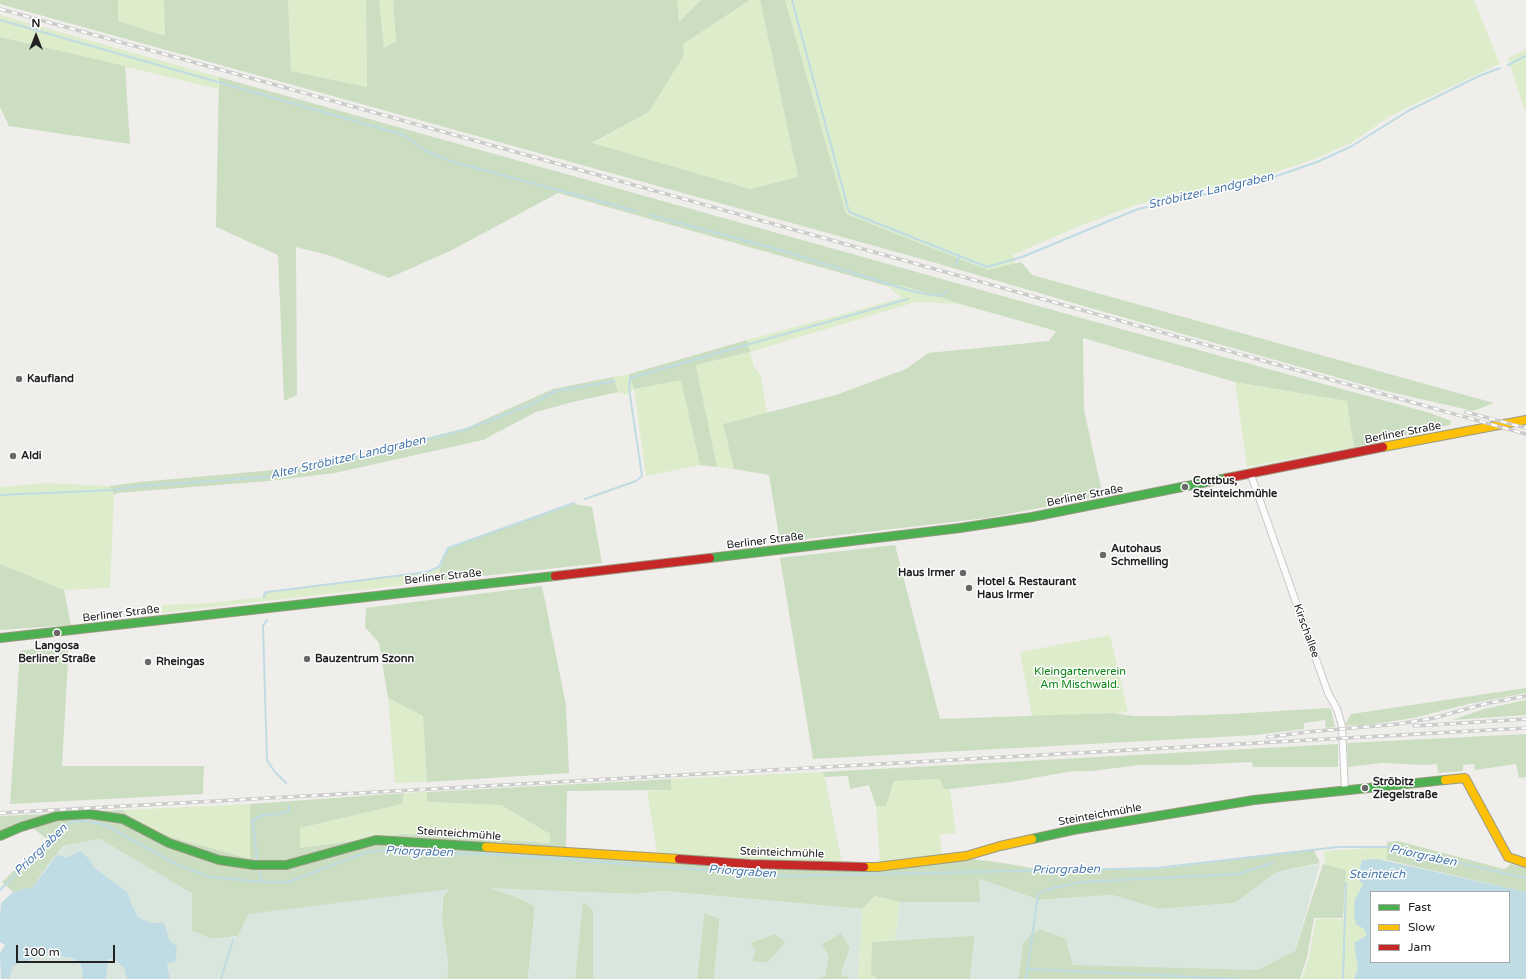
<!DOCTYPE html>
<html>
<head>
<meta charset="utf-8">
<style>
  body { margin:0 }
  #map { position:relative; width:1526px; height:979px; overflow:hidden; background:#f0eeeb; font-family:"Varela Round",sans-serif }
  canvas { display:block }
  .legend { position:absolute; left:1370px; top:891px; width:140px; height:72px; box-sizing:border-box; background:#fff; border:1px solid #a7a7a7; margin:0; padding:5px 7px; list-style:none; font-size:12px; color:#222 }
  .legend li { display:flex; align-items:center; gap:8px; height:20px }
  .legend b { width:20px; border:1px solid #a7a7a7 }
  .north { position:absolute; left:16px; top:16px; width:40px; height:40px; -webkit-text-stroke:3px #fff; paint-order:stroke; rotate:0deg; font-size:11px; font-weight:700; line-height:16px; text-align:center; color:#222 }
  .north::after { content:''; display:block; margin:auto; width:14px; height:18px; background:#222; clip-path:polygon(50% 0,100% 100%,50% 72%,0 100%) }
  .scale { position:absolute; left:16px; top:945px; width:99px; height:18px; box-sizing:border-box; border:2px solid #222; border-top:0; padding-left:5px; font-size:12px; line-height:14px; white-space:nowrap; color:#222; -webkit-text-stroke:3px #fff; paint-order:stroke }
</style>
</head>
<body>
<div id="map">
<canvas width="1526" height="979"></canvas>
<ul class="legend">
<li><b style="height:5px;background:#4caf50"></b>Fast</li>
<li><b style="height:5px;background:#ffc107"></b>Slow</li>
<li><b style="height:5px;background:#c62828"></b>Jam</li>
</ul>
<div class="north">N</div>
<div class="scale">100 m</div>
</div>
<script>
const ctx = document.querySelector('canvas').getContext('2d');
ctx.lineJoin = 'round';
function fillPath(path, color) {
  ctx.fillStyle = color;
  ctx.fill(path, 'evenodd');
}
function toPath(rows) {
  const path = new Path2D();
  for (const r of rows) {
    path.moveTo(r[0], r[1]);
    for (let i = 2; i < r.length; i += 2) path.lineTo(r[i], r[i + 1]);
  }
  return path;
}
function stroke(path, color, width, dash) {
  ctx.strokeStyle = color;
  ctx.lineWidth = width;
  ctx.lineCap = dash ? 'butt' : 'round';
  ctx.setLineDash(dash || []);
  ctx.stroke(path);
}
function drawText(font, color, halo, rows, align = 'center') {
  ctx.font = font + ' "Varela Round",sans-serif';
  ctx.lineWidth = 3;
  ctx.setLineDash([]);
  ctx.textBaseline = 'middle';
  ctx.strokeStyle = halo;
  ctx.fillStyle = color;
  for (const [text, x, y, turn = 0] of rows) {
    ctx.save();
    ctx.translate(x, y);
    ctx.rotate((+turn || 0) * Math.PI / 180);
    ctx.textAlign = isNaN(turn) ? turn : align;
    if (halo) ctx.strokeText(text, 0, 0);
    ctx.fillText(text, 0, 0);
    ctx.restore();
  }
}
fillPath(toPath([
  [118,0,164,0,165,36,117,21],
  [288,0,366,0,367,87,291,71],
  [379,0,393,0,396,41,384,48],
  [677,0,701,0,679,23],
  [750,0,760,0,798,177,750,189,592,144,649,112,683,44],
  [785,0,1474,0,1500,64,1478,74,1390,116,1351,143,1312,160,1258,178,1136,205,1082,225,1013,255,1015,265,988,270,846,214],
  [0,15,219,77,218,89,0,37],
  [1526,49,1526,111,1525,112,1508,58],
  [899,285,931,294,960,304,916,302,750,352,754,367,761,376,767,413,723,424,734,469,717,467,696,365,750,352,747,340,902,298,887,286],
  [629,374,634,389,681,379,700,465,646,476,634,389,627,395,618,392,613,377],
  [1235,382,1348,401,1354,447,1247,467],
  [47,483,110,486,114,495,110,588,64,590,0,564,0,487],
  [440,568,437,581,162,613,162,605,210,603,264,597,264,594,267,592,427,572],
  [1110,635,1128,712,1032,717,1020,652],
  [388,698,423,716,427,782,395,783],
  [822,772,825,777,842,863,823,870,655,860,657,853,647,791,671,790,671,779],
  [940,779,944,789,950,789,956,833,940,835,942,855,880,863,876,806,886,806,894,781],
  [427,792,427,802,501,805,550,834,551,843,403,834,299,848,300,828,402,804,404,793],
  [250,804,250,860,163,835,129,817,123,810],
  [1387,847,1387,860,1362,860,1357,878,1364,885,1356,924,1364,929,1367,935,1358,968,1354,979,1302,979,1309,957,1316,919,1344,919,1346,870,1325,865,1324,851],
  [875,896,900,902,895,940,872,942,871,974,877,979,858,979,862,909]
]), '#ddeccb');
fillPath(toPath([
  [0,0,118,0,118,21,165,36,164,0,288,0,291,71,367,87,366,0,379,0,384,48,396,41,393,0,677,0,679,22,701,0,750,0,683,44,684,55,649,112,592,143,750,189,798,177,760,0,785,0,846,214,988,270,1021,262,1032,275,1494,403,1473,411,1382,390,1101,311,936,263,0,4],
  [0,37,125,66,130,144,9,126,0,107],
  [219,77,1092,321,1430,413,1451,421,1450,425,1354,447,1347,401,1235,382,1083,338,1084,410,1103,496,987,518,780,542,769,475,734,469,723,424,836,395,906,369,928,353,1049,341,1056,331,960,304,931,294,899,285,887,286,558,193,452,250,389,278,331,256,296,247,297,395,284,401,278,255,216,227],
  [747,340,750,352,696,365,717,467,700,465,681,380,634,389,629,374],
  [613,377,618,392,573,402,536,412,483,440,335,473,269,481,117,493,114,495,110,486,139,482,263,471,322,464,466,428,553,389],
  [574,504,592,507,602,563,437,581,440,568,448,548],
  [895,545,940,719,1113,713,1133,716,1167,716,1231,714,1328,708,1331,709,1335,727,1326,728,1325,720,1304,723,1304,729,1256,735,813,759,780,558],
  [0,564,64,590,71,625,0,630],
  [542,586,566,705,569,773,427,782,423,716,388,698,379,643,365,627,366,608],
  [69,643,62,766,204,766,203,794,10,804,20,651],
  [1526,688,1526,693,1469,704,1413,718,1361,726,1345,725,1351,714],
  [1526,700,1526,715,1452,720,1484,709],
  [1526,734,1526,777,1519,778,1516,764,1475,770,1474,764,1463,765,1463,771,1438,773,1437,764,1425,765,1382,763,1348,767,1347,743],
  [1338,744,1338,767,1253,767,1252,762,1186,765,1139,765,1092,771,1073,771,1011,782,950,789,944,789,940,779,894,781,886,806,876,806,869,785,850,789,848,776,825,777,822,772],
  [671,779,671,790,567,791,566,848,657,854,655,859,823,869,826,861,880,863,942,855,1003,863,1037,869,1158,869,1313,849,1320,863,1277,872,1235,903,1159,909,1112,895,1039,900,979,879,981,902,900,902,875,896,862,909,662,891,636,894,492,889,512,895,535,906,528,979,447,979,448,962,442,921,443,897,449,889,238,936,212,939,192,931,100,839,63,846,47,866,33,887,13,892,2,882,47,839,26,823,0,834,0,816,123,810,129,817,163,835,250,859,250,804,404,793,402,804,300,828,300,848,403,834,550,843,550,834,501,805,427,802,427,792],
  [1398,841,1504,869,1511,864,1526,868,1526,892,1387,860,1387,842],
  [1323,864,1346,870,1343,918,1314,918,1307,957,1300,979,1018,979,1023,943,1030,935,1040,929,1065,938,1295,951],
  [582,901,593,910,593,979,575,979],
  [704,913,720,918,714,979,697,979],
  [841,933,850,948,841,974,849,977,849,979,819,979,825,976,822,944],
  [774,934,786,941,777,953,766,963,751,961,750,943],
  [975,935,970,979,877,979,871,974,872,942]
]), '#cbdec1');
fillPath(toPath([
  [100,839,192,893,192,931,212,939,238,936,248,914,450,889,443,897,442,921,448,962,447,979,170,979,167,962,170,941,164,923,152,923,138,917,131,903,128,893,95,868,87,857,66,858,57,854,63,846],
  [1320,864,1295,951,1258,970,1073,965,1065,938,1040,929,1030,935,1023,943,1018,979,970,979,975,936,895,940,900,902,980,902,979,879,1039,900,1112,895,1159,909,1235,903,1277,872],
  [490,888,636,894,662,891,862,909,858,979,849,979,849,977,841,975,850,949,841,933,822,944,829,956,825,976,819,979,714,979,720,919,704,913,697,979,593,979,593,910,583,902,575,979,528,979,535,906,512,895],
  [774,934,786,941,777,953,766,963,752,961,756,950,750,943],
  [47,954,72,958,80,962,83,974,82,979,9,979,13,966],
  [107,959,114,959,124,968,127,979,106,979]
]), '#d9e6de');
fillPath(toPath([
  [80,851,87,857,95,868,128,893,131,903,138,917,152,923,164,923,170,941,177,947,175,962,167,963,170,979,127,979,124,968,114,959,108,959,106,979,82,979,83,974,80,962,72,958,47,954,13,966,9,979,1,979,0,953,5,945,0,942,0,916,1,903,13,892,33,887,57,854,66,858],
  [1378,859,1526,892,1526,979,1354,979,1358,968,1354,943,1367,935,1364,929,1356,924,1354,914,1355,899,1363,885,1357,878,1362,860],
  [1371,892,1509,892,1509,962,1371,962]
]), '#bfdbe3');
stroke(toPath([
  [792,0,849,212,987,267,1022,257,1138,209,1259,182,1317,162,1352,146,1408,111,1479,76,1500,68],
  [0,20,404,135,426,151,450,161,636,211],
  [1508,65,1526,56],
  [650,215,780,250,911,291,937,296,943,294,948,290],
  [956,264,959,255],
  [0,495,114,490,139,486,268,477,323,466,467,429,530,405,556,391,615,381],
  [585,499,636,481,642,476,629,388,630,378,908,299],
  [264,597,264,594,267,592,427,572,439,567,448,548,574,503],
  [267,620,263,626,267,760,274,771,286,783],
  [257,860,253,820,263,815,279,814,289,811,289,805],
  [259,869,262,882],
  [0,890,70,822,86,821,105,825,178,865,210,877,262,882,288,882,367,852,387,850,521,856,786,876,1157,868,1338,847,1388,847,1526,878],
  [1027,969,1237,979],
  [221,979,233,940],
  [1026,979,1038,895,1045,890,1081,882,1238,874,1273,863],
  [1343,979,1346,883]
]), '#bfdbe3', 2);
const street = toPath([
  [1251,475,1328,693,1337,709,1342,726,1345,790]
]);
const fast = toPath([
  [710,558,960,528,1032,517,1227,478],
  [0,638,555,576],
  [0,836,21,827,57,816,89,814,123,819,169,843,219,860,254,865,286,865,376,840,486,847],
  [1032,839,1073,830,1254,800,1445,780]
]);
const slow = toPath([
  [1383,447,1526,420],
  [1445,780,1465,778,1508,857,1526,863],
  [486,847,679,859],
  [864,867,877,867,966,856,1000,846,1032,839]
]);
const jam = toPath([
  [1227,478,1383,447],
  [555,576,710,558],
  [679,859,750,864,864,867]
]);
stroke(street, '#c9c8c7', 8);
stroke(fast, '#999a82', 10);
stroke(slow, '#999a82', 10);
stroke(jam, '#999a82', 10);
stroke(street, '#fdfcfc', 6);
stroke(fast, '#4caf50', 8);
stroke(slow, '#ffc107', 8);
stroke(jam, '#c62828', 8);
const rail = toPath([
  [0,9,222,70,1526,434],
  [1466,412,1526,428],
  [1414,726,1526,719],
  [1268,737,1307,732,1398,724,1434,718,1484,704,1526,696],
  [0,813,1526,728]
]);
stroke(rail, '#ccc', 3.5);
stroke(rail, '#fff', 2, [6]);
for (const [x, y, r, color] of [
  [19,379,4,"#6a6968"],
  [13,456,4,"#6a6968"],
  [1185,487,4,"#6a6968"],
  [1103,555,4,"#6a6968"],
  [963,573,4,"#6a6968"],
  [969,588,4,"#6a6968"],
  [57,633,4,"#6a6968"],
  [307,659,4,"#6a6968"],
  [148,662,4,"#6a6968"],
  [1365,788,4,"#6a6968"]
]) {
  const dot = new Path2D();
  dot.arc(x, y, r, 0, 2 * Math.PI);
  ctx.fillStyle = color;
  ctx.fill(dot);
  stroke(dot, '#fff', 1.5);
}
drawText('bold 11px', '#222', '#fff', [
  ["Kaufland",27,379],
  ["Aldi",21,456],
  ["Cottbus,",1193,481],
  ["Steinteichmühle",1193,494],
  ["Autohaus",1111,549],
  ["Schmelling",1111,562],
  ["Haus Irmer",955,573,"right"],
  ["Hotel & Restaurant",977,582],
  ["Haus Irmer",977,595],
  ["Langosa",57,646,"center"],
  ["Berliner Straße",57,659,"center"],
  ["Bauzentrum Szonn",315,659],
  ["Rheingas",156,662],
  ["Ströbitz",1373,782],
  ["Ziegelstraße",1373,795]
], 'left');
drawText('11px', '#222', '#fff', [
  ["Berliner Straße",1403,433,-11],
  ["Berliner Straße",1085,496,-11],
  ["Berliner Straße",765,541,-7],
  ["Berliner Straße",443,577,-6],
  ["Berliner Straße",121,614,-7],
  ["Kirschallee",1306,631,70],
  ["Steinteichmühle",1100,815,-10],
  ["Steinteichmühle",459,834,4],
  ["Steinteichmühle",782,853,2]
]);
drawText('11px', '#0c8416', '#fff', [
  ["Kleingartenverein",1080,672],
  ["Am Mischwald.",1080,685]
]);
drawText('italic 12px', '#4a7aab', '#fff', [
  ["Ströbitzer Landgraben",1211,191,-13],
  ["Alter Ströbitzer Landgraben",348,458,-13],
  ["Priorgraben",41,850,-44],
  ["Priorgraben",419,852,2],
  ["Priorgraben",1423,856,12],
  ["Priorgraben",1066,870,-1],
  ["Priorgraben",742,872,4],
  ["Steinteich",1377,875]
]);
</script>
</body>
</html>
